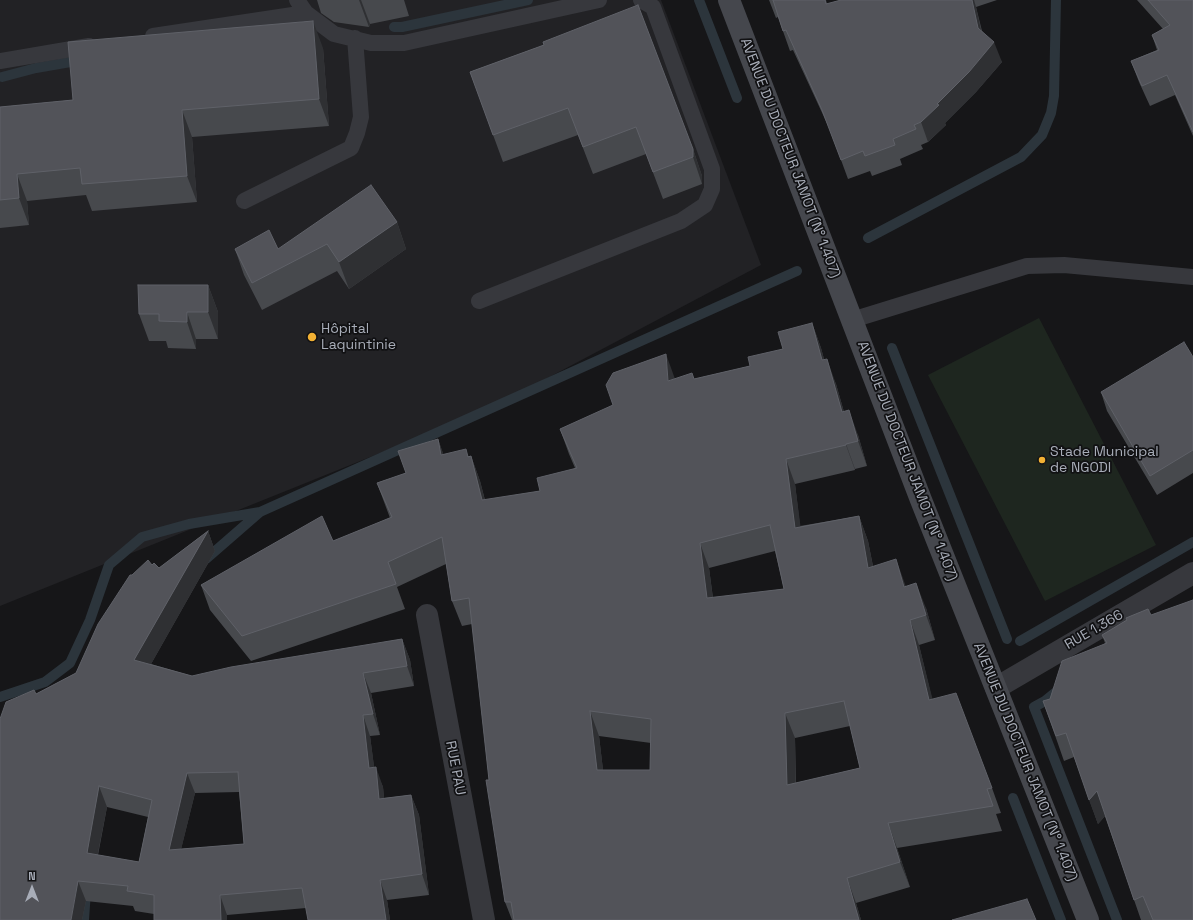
<!DOCTYPE html>
<html>
<head>
<meta charset="utf-8">
<style>
  body { margin:0 }
  #map { position:relative; width:1193px; height:920px; overflow:hidden; background:#161618; font-family:"Space Grotesk",sans-serif }
  canvas { display:block }
  .north { position:absolute; left:12px; top:868px; width:40px; height:40px; -webkit-text-stroke:3px #111113; paint-order:stroke; rotate:0deg; font-size:11px; font-weight:700; line-height:16px; text-align:center; color:#a8adb8 }
  .north::after { content:''; display:block; margin:auto; width:14px; height:18px; background:#a8adb8; clip-path:polygon(50% 0,100% 100%,50% 72%,0 100%) }
</style>
</head>
<body>
<div id="map">
<canvas width="1193" height="920"></canvas>
<div class="north">N</div>
</div>
<script>
const ctx = document.querySelector('canvas').getContext('2d');
ctx.lineJoin = 'round';
function fillPath(path, color) {
  ctx.fillStyle = color;
  ctx.fill(path, 'evenodd');
}
function toPath(rows) {
  const path = new Path2D();
  for (const r of rows) {
    path.moveTo(r[0], r[1]);
    for (let i = 2; i < r.length; i += 2) path.lineTo(r[i], r[i + 1]);
  }
  return path;
}
function stroke(path, color, width, dash) {
  ctx.strokeStyle = color;
  ctx.lineWidth = width;
  ctx.lineCap = dash ? 'butt' : 'round';
  ctx.setLineDash(dash || []);
  ctx.stroke(path);
}
function drawText(font, color, halo, rows, align = 'center') {
  ctx.font = font + ' "Space Grotesk",sans-serif';
  ctx.lineWidth = 3.5;
  ctx.setLineDash([]);
  ctx.textBaseline = 'middle';
  ctx.strokeStyle = halo;
  ctx.fillStyle = color;
  for (const [text, x, y, turn = 0] of rows) {
    ctx.save();
    ctx.translate(x, y);
    ctx.rotate((+turn || 0) * Math.PI / 180);
    ctx.textAlign = isNaN(turn) ? turn : align;
    if (halo) ctx.strokeText(text, 0, 0);
    ctx.fillText(text, 0, 0);
    ctx.restore();
  }
}
fillPath(toPath([
  [0,0,661,0,761,265,487,410,0,606]
]), '#222225');
fillPath(toPath([
  [1039,318,1156,545,1045,601,928,375]
]), '#1e261f');
stroke(toPath([
  [699,0,737,98],
  [394,27,402,27,528,0],
  [2,77,36,68,82,60],
  [868,238,1021,157,1042,135,1051,113,1054,96,1056,0],
  [892,348,1007,639],
  [206,559,260,512],
  [1020,641,1193,542],
  [1061,688,1045,701,1034,707,1117,920],
  [0,697,45,682,70,663,90,620,109,565,142,537,189,524,260,512,797,271],
  [1013,798,1061,920],
  [84,920,86,891]
]), '#2c353c', 10);
stroke(toPath([
  [297,0,306,13,334,34,371,43,404,43,599,0],
  [153,36,306,13],
  [0,61,89,46],
  [244,201,351,148,357,133,361,117,355,38],
  [479,301,681,221,705,205,712,189,712,169,653,7,641,0],
  [852,320,1027,266,1064,265,1193,277]
]), '#37383d', 16);
stroke(toPath([
  [427,615,484,920],
  [996,688,1193,573]
]), '#37383d', 22);
stroke(toPath([
  [729,0,921,500,1088,920]
]), '#45474d', 22);
fillPath(toPath([
  [317,0,404,0,409,16,370,24,369,27,334,22,321,13],
  [769,0,826,0,827,4,841,0,997,0,976,7,982,31,1002,62,976,92,945,123,946,125,928,142,921,145,923,149,900,159,902,165,872,176,870,171,848,179,830,130,793,50,790,51,778,17,776,18],
  [1137,0,1193,0,1193,136,1175,95,1150,106,1139,82,1131,61,1157,50,1152,35,1163,29],
  [544,45,693,149,702,176,702,184,663,199,646,154,593,174,578,135,503,162,470,72],
  [323,48,329,126,192,137,197,202,92,211,86,195,27,201,29,225,0,228,0,107,73,100],
  [397,222,406,249,349,289,337,271,262,310,244,275,235,249,278,249],
  [208,285,218,312,218,339,196,339,196,349,168,348,166,341,149,341,139,314],
  [812,323,821,348,824,359,836,384,844,412,858,435,867,466,855,469,855,470,795,484,800,526,859,516,868,541,873,566,906,586,926,608,935,640,919,645,932,699,992,788,1001,813,996,814,1002,831,897,848,910,887,856,903,861,920,512,920,505,902,489,780,472,624,462,626,452,601,446,564,397,587,405,609,251,661,210,610,201,585,333,541,390,518,377,483,406,473,438,439,443,454,469,456,471,456,480,481,485,500,540,491,575,468,569,454,560,429,675,379,694,379,750,366,783,349],
  [775,551,784,589,713,598,709,568],
  [850,726,860,768,796,783,795,738],
  [599,736,651,743,650,770,603,770],
  [1193,357,1193,473,1157,495,1107,411,1101,392],
  [208,531,215,551,151,664,192,676,402,639,410,660,414,686,371,693,380,735,370,736,374,767,383,787,384,798,411,795,419,815,429,895,387,900,390,920,308,920,306,908,227,915,227,920,154,920,154,914,135,911,133,906,86,901,82,920,36,694,76,673,132,575,152,565,159,568],
  [239,792,244,844,181,849,195,793],
  [107,807,148,817,139,862,98,855],
  [1127,620,1193,920,1141,920,1105,816,1098,824,1074,757,1064,761,1043,701,1050,699,1105,643,1102,635]
]), '#47494d');
fillPath(toPath([
  [359,0,361,0,370,24,369,27],
  [972,0,974,0,976,7,985,48,978,28],
  [313,21,323,48,329,126,319,99],
  [994,42,1002,62,976,92,945,123,946,125,928,142,921,122,937,104],
  [182,110,192,137,197,202,187,176],
  [693,149,702,176,702,184,693,157],
  [17,174,27,201,29,225,19,198],
  [397,222,406,249,349,289,339,262],
  [208,285,218,312,218,339,208,312],
  [187,312,196,339,196,349,187,322],
  [812,323,821,348,831,385,822,360],
  [666,354,675,379,668,381],
  [827,359,836,384,851,437,842,412],
  [849,410,858,435,867,466,858,441],
  [438,439,447,464,441,455],
  [846,444,855,469,855,470,846,445],
  [471,456,480,481,491,525,482,500],
  [786,459,795,484,804,553,795,528],
  [859,516,868,541,878,593,868,568],
  [208,531,215,551,142,680,134,660],
  [700,543,709,568,716,623,707,598],
  [896,559,905,584,913,612,904,587],
  [916,583,926,608,935,640,926,615],
  [910,620,919,645,939,725,929,700],
  [402,639,410,660,414,686,407,666],
  [363,673,371,693,380,735,373,714],
  [590,711,599,736,606,795,597,770],
  [785,713,795,738,796,810,787,785],
  [363,715,370,736,377,788,369,768],
  [376,767,383,787,386,819,379,799],
  [187,773,195,793,176,870,169,850],
  [99,786,107,807,94,873,87,853],
  [1097,791,1106,815,1098,824,1089,800],
  [411,795,419,815,429,895,422,874],
  [888,823,897,848,910,887,900,862],
  [847,878,856,903,861,920,859,920],
  [380,880,387,900,390,920,386,920],
  [78,881,86,901,82,920,71,920],
  [220,895,227,915,227,920,221,920]
]), '#2f3033');
const building = toPath([
  [773,0,825,0,826,4,841,0,972,0,978,28,994,42,969,72,937,104,939,105,921,122,914,125,916,129,893,139,895,145,865,156,863,151,841,160,822,110,786,30,783,31,773,0],
  [1148,0,1193,0,1193,132,1167,75,1142,86,1131,61,1159,50,1152,35,1170,25,1148,0],
  [638,5,693,149,693,157,653,172,636,127,583,147,568,108,493,135,470,72,544,45,543,42,638,5],
  [313,21,319,99,182,110,187,176,82,184,80,168,17,174,19,198,0,200,0,107,73,100,68,42,313,21],
  [371,185,397,222,339,262,327,244,252,283,235,249,269,230,278,249,371,185],
  [138,285,208,285,208,312,187,312,187,322,159,321,159,314,139,314,138,285],
  [812,323,822,360,827,359,842,412,849,410,858,441,846,444,846,445,786,459,795,528,859,516,868,568,896,559,904,587,916,583,926,615,910,620,929,700,956,693,992,788,987,789,993,806,888,823,900,862,847,878,859,920,514,920,511,902,505,902,486,780,489,780,469,598,452,601,442,537,388,562,396,584,242,636,201,585,322,516,333,541,392,517,377,483,406,473,398,451,438,439,441,455,466,449,468,457,471,456,482,500,540,491,537,478,577,468,560,429,613,405,606,385,613,373,666,354,668,381,692,373,694,379,750,366,748,357,783,349,778,332,812,323],
  [770,525,784,589,707,598,700,543,770,525],
  [844,701,860,768,787,785,785,713,844,701],
  [590,711,651,719,650,770,597,770,590,711],
  [1184,342,1193,357,1193,450,1150,476,1101,392,1184,342],
  [208,531,134,660,192,676,231,667,402,639,407,666,363,673,373,714,363,715,369,768,376,767,379,799,411,795,422,874,380,880,386,920,308,920,302,888,220,895,221,920,154,920,154,895,127,891,128,886,78,881,71,920,0,920,0,719,6,702,34,690,36,694,76,673,98,624,130,575,132,575,148,560,152,565,154,563,159,568,208,531],
  [238,772,244,844,169,850,187,773,238,772],
  [99,786,152,800,139,862,87,853,99,786],
  [1193,600,1193,920,1153,920,1143,896,1134,900,1097,791,1089,800,1066,733,1056,736,1043,701,1050,699,1062,661,1107,643,1102,635,1127,620,1126,618,1148,609,1151,615,1193,600],
  [1027,899,1036,920,952,920,1027,899]
]);
fillPath(building, '#525359');
stroke(building, '#5f6168', 1);
for (const [x, y, r, color] of [
  [312,337,5,"#f2b134"],
  [1042,460,4,"#f2b134"]
]) {
  const dot = new Path2D();
  dot.arc(x, y, r, 0, 2 * Math.PI);
  ctx.fillStyle = color;
  ctx.fill(dot);
  stroke(dot, '#111113', 1.5);
}
drawText('14px', '#a8adb8', '#111113', [
  ["AVENUE DU DOCTEUR JAMOT (N° 1.407)",790,158,69],
  ["AVENUE DU DOCTEUR JAMOT (N° 1.407)",907,461,69],
  ["RUE 1.366",1094,630,-30],
  ["AVENUE DU DOCTEUR JAMOT (N° 1.407)",1025,762,68],
  ["RUE PAU",455,768,79]
]);
drawText('14px', '#a8adb8', '#111113', [
  ["Hôpital",321,329],
  ["Laquintinie",321,345],
  ["Stade Municipal",1050,452],
  ["de NGODI",1050,468]
], 'left');
</script>
</body>
</html>
